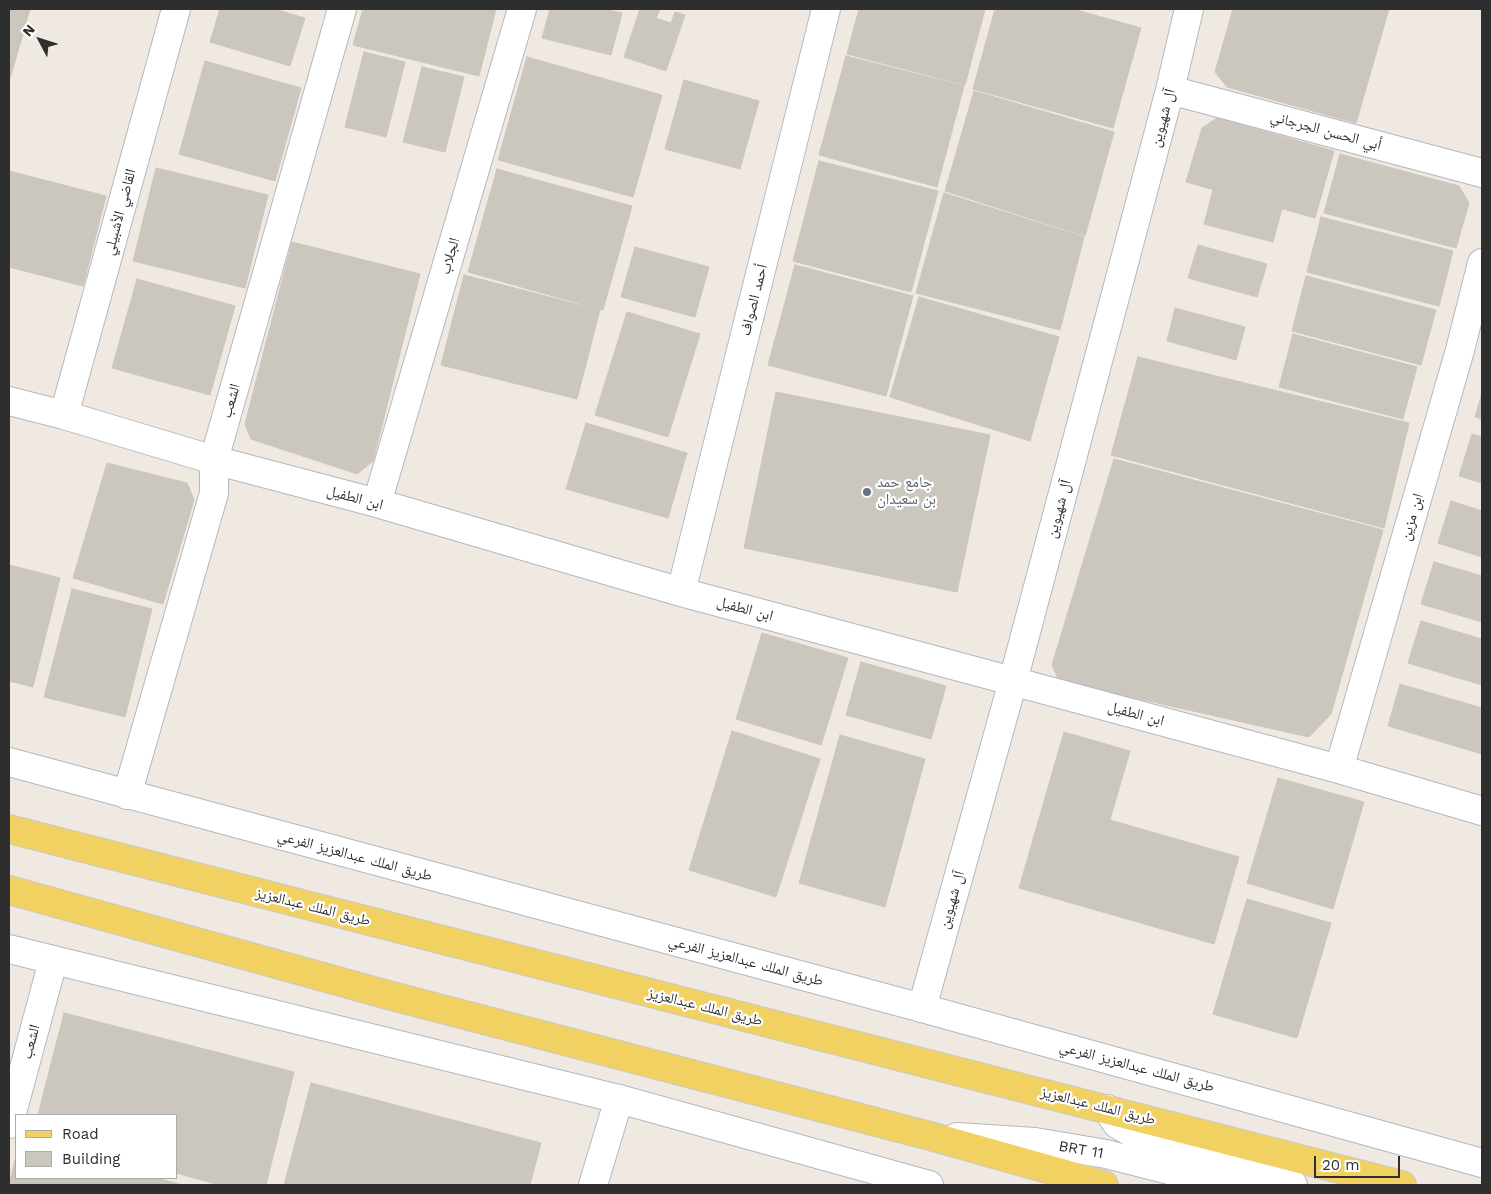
<!DOCTYPE html>
<html>
<head>
<meta charset="utf-8">
<style>
  body { margin:0 }
  #map { position:relative; width:1491px; height:1194px; overflow:hidden; background:#efe9e1; font-family:"Work Sans",sans-serif }
  canvas { display:block }
  .frame { position:absolute; inset:0; border:10px solid #2e2e2e; pointer-events:none }
  .legend { position:absolute; left:15px; top:1114px; width:162px; height:65px; box-sizing:border-box; background:#fff; border:1px solid #ababab; margin:0; padding:6px 9px; list-style:none; font-size:15px; color:#2e2e2e }
  .legend li { display:flex; align-items:center; gap:10px; height:25px }
  .legend b { width:25px; border:1px solid #ababab }
  .north { position:absolute; left:15px; top:15px; width:50px; height:50px; -webkit-text-stroke:4px #fff; paint-order:stroke; rotate:310deg; font-size:14px; font-weight:700; line-height:20px; text-align:center; color:#2e2e2e }
  .north::after { content:''; display:block; margin:auto; width:18px; height:22px; background:#2e2e2e; clip-path:polygon(50% 0,100% 100%,50% 72%,0 100%) }
  .scale { position:absolute; left:1314px; top:1156px; width:86px; height:22px; box-sizing:border-box; border:2px solid #2e2e2e; border-top:0; padding-left:6px; font-size:15px; line-height:18px; white-space:nowrap; color:#2e2e2e; -webkit-text-stroke:4px #fff; paint-order:stroke }
</style>
</head>
<body>
<div id="map">
<canvas width="1491" height="1194"></canvas>
<div class="frame"></div>
<ul class="legend">
<li><b style="height:6px;background:#f2d163"></b>Road</li>
<li><b style="height:14px;background:#cbc7bf"></b>Building</li>
</ul>
<div class="north">N</div>
<div class="scale">20 m</div>
</div>
<script>
const ctx = document.querySelector('canvas').getContext('2d');
ctx.lineJoin = 'round';
function fillPath(path, color) {
  ctx.fillStyle = color;
  ctx.fill(path, 'evenodd');
}
function toPath(rows) {
  const path = new Path2D();
  for (const r of rows) {
    path.moveTo(r[0], r[1]);
    for (let i = 2; i < r.length; i += 2) path.lineTo(r[i], r[i + 1]);
  }
  return path;
}
function stroke(path, color, width, dash) {
  ctx.strokeStyle = color;
  ctx.lineWidth = width;
  ctx.lineCap = dash ? 'butt' : 'round';
  ctx.setLineDash(dash || []);
  ctx.stroke(path);
}
function drawText(font, color, halo, rows, align = 'center') {
  ctx.font = font + ' "Work Sans","Noto Naskh Arabic",sans-serif';
  ctx.lineWidth = 4.5;
  ctx.setLineDash([]);
  ctx.textBaseline = 'middle';
  ctx.strokeStyle = halo;
  ctx.fillStyle = color;
  for (const [text, x, y, turn = 0] of rows) {
    ctx.save();
    ctx.translate(x, y);
    ctx.rotate((+turn || 0) * Math.PI / 180);
    ctx.textAlign = isNaN(turn) ? turn : align;
    if (halo) ctx.strokeText(text, 0, 0);
    ctx.fillText(text, 0, 0);
    ctx.restore();
  }
}
const building = toPath([
  [9,9,30,9,9,82,9,9],
  [220,9,274,9,305,18,290,66,210,42,220,9],
  [363,9,496,9,479,76,353,45,363,9],
  [550,9,603,9,622,13,611,55,542,38,550,9],
  [640,9,660,9,656,18,671,23,675,12,685,15,666,71,624,57,640,9],
  [859,9,985,9,965,85,847,54,859,9],
  [995,9,1073,9,1141,28,1113,128,973,89,995,9],
  [1233,9,1389,9,1356,123,1227,87,1215,72,1233,9],
  [364,52,405,62,386,137,345,127,364,52],
  [846,56,964,86,937,187,819,155,846,56],
  [527,57,662,95,633,197,498,160,527,57],
  [205,61,301,88,275,181,179,154,205,61],
  [422,67,464,77,445,152,403,142,422,67],
  [684,80,759,101,740,169,665,149,684,80],
  [974,91,1114,132,1085,236,945,191,974,91],
  [1217,118,1334,151,1315,218,1186,182,1202,128,1217,118],
  [1340,154,1459,186,1469,203,1456,248,1324,213,1340,154],
  [819,161,938,191,911,292,793,261,819,161],
  [156,168,268,195,245,288,133,261,156,168],
  [497,169,632,206,603,310,468,272,497,169],
  [9,171,106,196,83,286,9,267,9,171],
  [1213,190,1282,209,1273,242,1204,224,1213,190],
  [944,193,1084,237,1060,330,916,293,944,193],
  [1321,217,1453,251,1439,306,1307,272,1321,217],
  [292,242,420,274,373,461,357,474,251,439,245,424,292,242],
  [1198,245,1267,264,1257,297,1188,278,1198,245],
  [635,247,709,267,695,317,621,297,635,247],
  [795,265,913,296,886,396,768,365,795,265],
  [464,275,600,310,577,399,441,365,464,275],
  [1306,276,1436,310,1421,365,1292,331,1306,276],
  [137,279,235,306,210,395,112,368,137,279],
  [919,297,1059,337,1030,441,890,397,919,297],
  [1175,308,1245,327,1236,360,1167,341,1175,308],
  [627,312,700,334,668,437,595,415,627,312],
  [1293,334,1417,367,1403,419,1279,387,1293,334],
  [1138,357,1409,423,1384,528,1111,455,1138,357],
  [776,392,990,435,957,592,744,548,776,392],
  [1482,393,1482,419,1475,417,1482,393],
  [586,423,687,453,668,518,566,489,586,423],
  [1472,434,1482,437,1482,483,1459,476,1472,434],
  [1114,459,1383,530,1331,714,1309,737,1059,681,1052,665,1114,459],
  [107,463,187,483,194,500,163,604,73,578,107,463],
  [1451,501,1482,511,1482,557,1438,543,1451,501],
  [1434,562,1482,576,1482,622,1421,604,1434,562],
  [9,565,60,578,33,687,9,681,9,565],
  [72,589,152,609,125,717,44,697,72,589],
  [1421,621,1482,639,1482,685,1408,663,1421,621],
  [762,633,848,658,821,745,736,719,762,633],
  [861,662,946,686,931,739,846,715,861,662],
  [1400,684,1482,708,1482,754,1388,726,1400,684],
  [732,731,820,759,776,897,689,870,732,731],
  [1064,732,1130,751,1110,820,1239,857,1214,944,1019,888,1064,732],
  [840,735,925,759,885,907,799,883,840,735],
  [1278,778,1364,802,1333,909,1247,883,1278,778],
  [1247,899,1331,923,1297,1038,1213,1014,1247,899],
  [64,1013,294,1072,266,1185,219,1185,176,1173,176,1115,38,1115,64,1013],
  [311,1083,541,1143,530,1185,284,1185,311,1083],
  [16,1156,16,1178,113,1178,111,1185,9,1185,16,1156],
  [113,1178,157,1178,182,1185,111,1185,113,1178]
]);
fillPath(building, '#cbc7bf');
stroke(building, '#cbc5ba', 1);
const street = toPath([
  [1170,90,1482,173],
  [9,401,64,415,214,460,377,503,681,592,1339,769,1482,811],
  [64,415,176,9],
  [377,503,522,9],
  [681,592,826,9],
  [1339,769,1460,350,1482,263],
  [127,795,214,493,214,460,342,9],
  [922,1008,1013,681,1170,90,1189,9],
  [9,1124,53,961],
  [593,1185,619,1099]
]);
const secondary = toPath([
  [9,762,922,1008,1482,1163],
  [9,949,619,1099,929,1185],
  [1107,1109,1117,1124,1159,1148,1293,1185],
  [957,1137,1035,1142,1106,1154,1228,1185]
]);
const primary = toPath([
  [9,829,1402,1185],
  [9,890,388,995,930,1136,1104,1185]
]);
stroke(street, '#b4b7c1', 30);
stroke(secondary, '#b4b7c1', 30);
stroke(primary, '#c9c9c9', 30);
stroke(street, '#fff', 28);
stroke(secondary, '#fff', 28);
stroke(primary, '#f2d163', 28);
for (const [x, y, r, color] of [
  [867,492,5,"#6b7280"]
]) {
  const dot = new Path2D();
  dot.arc(x, y, r, 0, 2 * Math.PI);
  ctx.fillStyle = color;
  ctx.fill(dot);
  stroke(dot, '#fff', 2);
}
drawText('15px', '#2e2e2e', '#fff', [
  ["آل شهيوين",1163,118,-75],
  ["أبي الحسن الجرجاني",1326,131,15],
  ["القاضي الأشبيلي",120,212,-75],
  ["الجلاب",450,256,-74],
  ["أحمد الصواف",754,300,-76],
  ["الشعب",231,401,-74],
  ["ابن الطفيل",355,498,15],
  ["آل شهيوين",1059,509,-75],
  ["ابن مزين",1412,517,-74],
  ["ابن الطفيل",745,609,15],
  ["ابن الطفيل",1136,714,15],
  ["طريق الملك عبدالعزيز الفرعي",355,856,15],
  ["آل شهيوين",952,900,-74],
  ["طريق الملك عبدالعزيز",313,907,14],
  ["طريق الملك عبدالعزيز الفرعي",746,961,15],
  ["طريق الملك عبدالعزيز",705,1007,14],
  ["الشعب",31,1042,-75],
  ["طريق الملك عبدالعزيز الفرعي",1137,1067,15],
  ["طريق الملك عبدالعزيز",1098,1106,14],
  ["BRT 11",1081,1150,10]
]);
drawText('15px', '#5b616d', '#fff', [
  ["جامع حمد",877,483],
  ["بن سعيدان",877,500]
], 'left');
</script>
</body>
</html>
